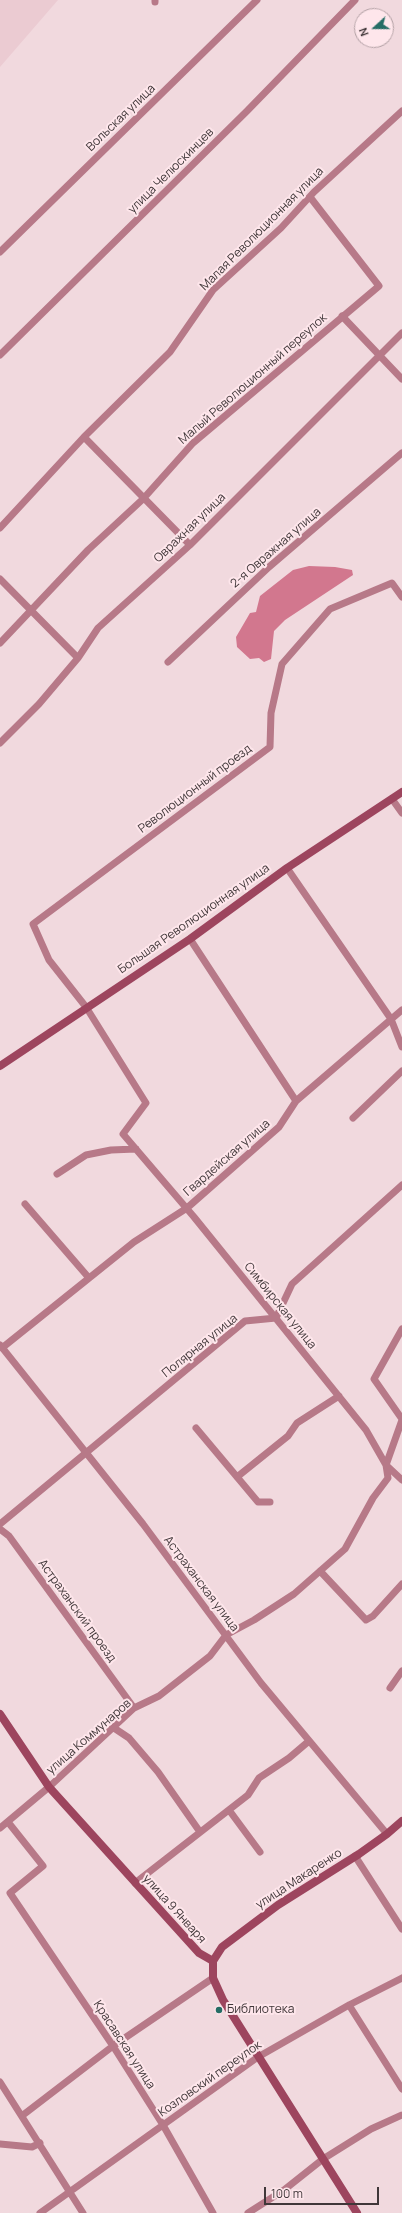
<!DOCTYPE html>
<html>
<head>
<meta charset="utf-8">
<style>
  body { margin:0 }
  #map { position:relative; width:402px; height:2213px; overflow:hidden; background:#f1d9de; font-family:Manrope,sans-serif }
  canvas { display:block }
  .north { position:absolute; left:354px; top:8px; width:40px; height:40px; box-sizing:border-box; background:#fee6eb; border:1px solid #b2a0a4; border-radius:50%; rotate:249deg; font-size:11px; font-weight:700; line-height:16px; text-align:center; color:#403739 }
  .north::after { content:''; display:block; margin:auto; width:14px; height:18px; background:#256d65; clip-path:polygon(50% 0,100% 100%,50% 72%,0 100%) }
  .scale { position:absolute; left:264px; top:2187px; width:115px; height:18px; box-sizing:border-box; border:2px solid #403739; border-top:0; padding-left:5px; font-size:12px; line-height:14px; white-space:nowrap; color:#403739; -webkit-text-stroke:3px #fee6eb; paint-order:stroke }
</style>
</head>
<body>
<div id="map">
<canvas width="402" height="2213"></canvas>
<div class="north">N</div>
<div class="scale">100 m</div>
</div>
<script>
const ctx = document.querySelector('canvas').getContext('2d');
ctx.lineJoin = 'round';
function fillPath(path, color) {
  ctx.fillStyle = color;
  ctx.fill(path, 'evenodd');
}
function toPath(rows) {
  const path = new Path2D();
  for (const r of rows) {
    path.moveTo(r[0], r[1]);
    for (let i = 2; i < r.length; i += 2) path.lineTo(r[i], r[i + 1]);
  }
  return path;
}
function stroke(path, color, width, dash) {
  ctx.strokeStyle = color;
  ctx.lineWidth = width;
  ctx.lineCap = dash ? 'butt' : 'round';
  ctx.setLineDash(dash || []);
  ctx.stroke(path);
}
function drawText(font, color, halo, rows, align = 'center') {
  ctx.font = font + ' Manrope,sans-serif';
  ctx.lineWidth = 4;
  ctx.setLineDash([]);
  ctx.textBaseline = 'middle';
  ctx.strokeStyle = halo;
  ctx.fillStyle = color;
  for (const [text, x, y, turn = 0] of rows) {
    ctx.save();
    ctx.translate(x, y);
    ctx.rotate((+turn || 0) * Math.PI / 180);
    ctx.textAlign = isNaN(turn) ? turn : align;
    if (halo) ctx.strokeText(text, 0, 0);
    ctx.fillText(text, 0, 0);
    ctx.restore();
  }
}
fillPath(toPath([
  [0,0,58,0,0,67]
]), '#ebcbd2');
fillPath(toPath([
  [309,566,335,567,352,570,353,575,285,620,274,631,271,659,264,662,259,658,250,659,237,647,236,637,250,613,256,612,260,596,293,570]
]), '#d2778e');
stroke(toPath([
  [155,0,155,2],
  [0,252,257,0],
  [342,316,402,379],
  [0,355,247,111,355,0],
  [84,437,190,545],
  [0,528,84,437,170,352,213,290,281,228,314,192,402,111],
  [0,579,78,658],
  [402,597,392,583,330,609,282,664,271,713,270,747,33,924,49,960,86,1007,146,1103,123,1134,194,1217,366,1430,386,1465,402,1480],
  [0,643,88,550,143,499,193,443,379,286,310,197],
  [168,662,269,567,402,453],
  [0,743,39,704,78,658,98,628,190,545,402,333],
  [392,799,402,813],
  [287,868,391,1019,402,1047],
  [190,939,296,1101],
  [353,1118,402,1071],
  [57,1174,86,1155,111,1150,136,1149],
  [25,1204,89,1278],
  [402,1329,374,1379,402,1419],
  [0,1345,143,1524,261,1683,387,1834],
  [2,1348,134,1242,187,1208,279,1127,296,1101,402,1010],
  [196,1428,258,1502,270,1502],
  [237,1477,288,1436,297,1423,339,1396],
  [0,1524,245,1321,276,1318,292,1284,402,1185],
  [0,1529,9,1536,134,1708],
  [320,1571,366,1620,373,1616,402,1584],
  [390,1688,402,1671],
  [114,1728,129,1738,158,1772,200,1832],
  [229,1810,260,1852],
  [8,1822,43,1866,10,1893,113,2046,163,2125,213,2213],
  [0,1828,49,1787,134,1708,159,1696,210,1656,226,1635,254,1620,294,1594,345,1549,373,1498,388,1478,386,1465,402,1420],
  [355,1856,402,1929],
  [135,1883,248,1795,259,1778,289,1758,309,1741],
  [349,2005,402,2089],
  [0,2082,83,2213],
  [23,2115,113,2046,213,1978],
  [0,2144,32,2147,40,2143],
  [40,2213,258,2057,349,2005,402,1978],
  [248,2213,284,2190,323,2159,371,2129,402,2115]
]), '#b77988', 7);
stroke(toPath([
  [0,1066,190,939,287,868,402,792],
  [0,1714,49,1787,199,1953,213,1961],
  [213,1961,213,1978,223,2000,357,2213],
  [213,1961,222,1947,278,1905,359,1854,387,1834,402,1821]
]), '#9d455e', 8);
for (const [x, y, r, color] of [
  [219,2010,4,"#256d65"]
]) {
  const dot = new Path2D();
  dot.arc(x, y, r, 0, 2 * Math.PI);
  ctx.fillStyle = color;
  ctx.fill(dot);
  stroke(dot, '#fee6eb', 1.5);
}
drawText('12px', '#403739', '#fee6eb', [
  ["Вольская улица",121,118,-44],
  ["улица Челюскинцев",171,171,-45],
  ["Малая Революционная улица",262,229,-45],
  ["Малый Революционный переулок",253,379,-41],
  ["Овражная улица",190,528,-44],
  ["2-я Овражная улица",276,548,-41],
  ["Революционный проезд",195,789,-37],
  ["Большая Революционная улица",194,919,-35],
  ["Гвардейская улица",227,1158,-41],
  ["Симбирская улица",280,1306,51],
  ["Полярная улица",200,1346,-39],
  ["Астраханская улица",201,1584,53],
  ["Астраханский проезд",77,1611,54],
  ["улица Коммунаров",89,1737,-41],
  ["улица Макаренко",299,1879,-33],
  ["улица 9 Января",174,1909,48],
  ["Красавская улица",124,2045,57],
  ["Козловский переулок",210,2079,-35]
]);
drawText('12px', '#403739', '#fee6eb', [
  ["Библиотека",227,2010]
], 'left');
</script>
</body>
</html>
